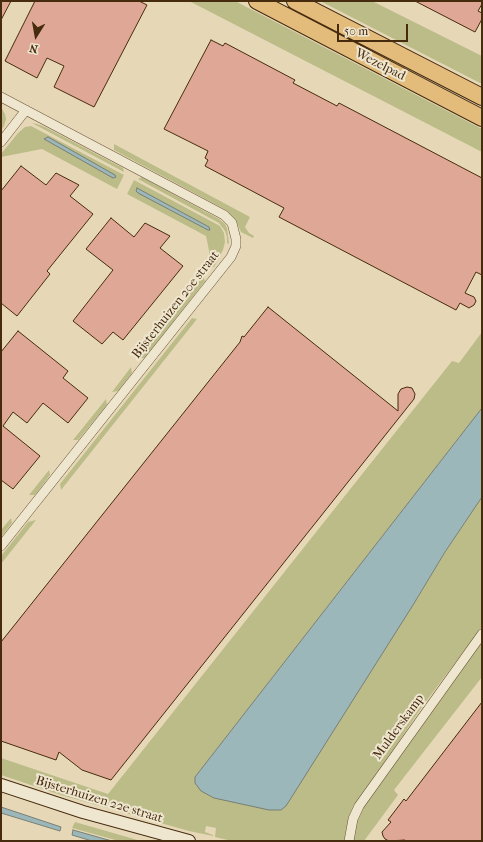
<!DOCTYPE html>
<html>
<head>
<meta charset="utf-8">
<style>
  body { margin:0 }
  #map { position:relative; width:483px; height:842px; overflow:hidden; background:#e6d8b7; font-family:"IM FELL French Canon",serif }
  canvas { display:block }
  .frame { position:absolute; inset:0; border:2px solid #462b0f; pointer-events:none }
  .north { position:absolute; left:16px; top:16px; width:40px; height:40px; -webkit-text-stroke:3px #efe6d0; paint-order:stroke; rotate:191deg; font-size:11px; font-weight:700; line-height:16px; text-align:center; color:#462b0f }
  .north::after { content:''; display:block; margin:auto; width:14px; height:18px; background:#462b0f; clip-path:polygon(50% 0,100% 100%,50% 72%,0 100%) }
  .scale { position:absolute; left:337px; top:24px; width:71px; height:18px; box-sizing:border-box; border:2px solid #462b0f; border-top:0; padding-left:5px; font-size:12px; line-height:14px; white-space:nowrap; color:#462b0f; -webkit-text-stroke:3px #efe6d0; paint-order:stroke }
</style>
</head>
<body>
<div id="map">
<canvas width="483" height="842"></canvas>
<div class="frame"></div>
<div class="north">N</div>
<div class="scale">50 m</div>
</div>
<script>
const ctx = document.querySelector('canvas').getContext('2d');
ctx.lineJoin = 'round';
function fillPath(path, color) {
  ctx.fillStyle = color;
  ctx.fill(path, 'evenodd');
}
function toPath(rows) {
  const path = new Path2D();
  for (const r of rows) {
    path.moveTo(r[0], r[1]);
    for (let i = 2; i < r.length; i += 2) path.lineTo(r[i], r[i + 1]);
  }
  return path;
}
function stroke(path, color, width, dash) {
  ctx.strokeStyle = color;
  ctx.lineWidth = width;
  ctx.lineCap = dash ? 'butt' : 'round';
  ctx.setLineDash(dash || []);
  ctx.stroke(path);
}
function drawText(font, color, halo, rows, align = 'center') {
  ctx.font = font + ' "IM FELL French Canon",serif';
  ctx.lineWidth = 4;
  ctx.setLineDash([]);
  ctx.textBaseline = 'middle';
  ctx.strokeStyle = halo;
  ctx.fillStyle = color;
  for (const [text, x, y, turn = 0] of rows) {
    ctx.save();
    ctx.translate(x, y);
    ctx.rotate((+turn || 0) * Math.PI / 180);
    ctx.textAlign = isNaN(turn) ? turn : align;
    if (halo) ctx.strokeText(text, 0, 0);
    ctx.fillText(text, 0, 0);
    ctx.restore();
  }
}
fillPath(toPath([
  [189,1,235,1,482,129,482,152],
  [320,1,372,1,482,56,482,84],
  [1,107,5,114,6,119,4,126,1,130,3,132,1,134],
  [32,123,37,124,45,127,123,168,124,172],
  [31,126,124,175,117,189,42,149,1,157,1,154,18,133,25,127],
  [114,144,250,217,245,227,249,233,254,236,253,238,241,232,236,220,226,210,114,150],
  [142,177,219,219,225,224,227,228,229,244,227,243,227,237,225,231,219,223,138,179],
  [134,180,220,226,224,233,225,242,223,250,214,267,210,267,212,265,206,236,127,194],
  [203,276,205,281,145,358,138,358],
  [192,318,197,319,61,490,60,484],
  [482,332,482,408,195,777,413,605,445,552,482,497,482,627,424,704,356,805,346,841,232,841,215,837,216,828,206,826,205,832,213,835,213,836,189,831,61,795,1,775,1,758,108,794,452,361,459,363],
  [131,367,132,373,118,391,112,392],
  [106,399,107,405,78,440,73,440],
  [49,470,50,475,35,495,29,495],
  [11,518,12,523,1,537,1,530],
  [36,520,1,564,1,556,28,522],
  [482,642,482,677,394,790,398,795,364,841,352,841,357,815,456,676],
  [75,822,141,841,119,841,72,828]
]), '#bcbc89');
const water = toPath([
  [48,137,115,175,116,177,113,178,44,139,48,137],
  [137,188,209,227,210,230,208,230,138,193,136,191,137,188],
  [482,408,482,497,445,552,413,605,286,806,281,810,269,810,214,798,201,791,195,783,195,777,482,408],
  [1,807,61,827,60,831,1,813,1,807],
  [73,830,112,841,92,841,72,835,73,830]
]);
fillPath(water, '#9bb7b9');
stroke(water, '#797f75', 1);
const building = toPath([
  [1,1,11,1,1,20,1,1],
  [35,1,139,1,147,5,94,107,54,87,64,66,47,58,37,78,5,61,35,1],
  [415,1,482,1,482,4,478,11,482,13,482,19,475,32,415,1],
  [211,40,223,46,225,43,295,80,293,83,337,106,339,103,482,178,482,275,476,272,465,293,474,297,476,301,474,305,469,308,460,303,456,310,279,217,284,208,205,166,208,160,205,158,208,151,164,129,211,40],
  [21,166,46,185,56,173,79,185,70,196,93,214,47,271,50,274,17,316,1,303,1,191,21,166],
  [111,218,134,237,145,223,170,236,160,248,183,266,123,340,113,332,102,344,73,321,113,270,86,249,111,218],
  [268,307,398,411,398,394,401,389,407,387,412,388,415,394,414,399,111,780,82,770,59,752,56,760,1,741,1,642,240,342,242,336,244,337,268,307],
  [18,331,68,371,63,378,88,398,68,423,43,403,27,423,13,412,3,426,40,456,13,489,1,480,1,352,18,331],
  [482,702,482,841,404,841,405,840,389,841,385,839,383,836,382,832,391,822,388,820,404,799,406,801,482,702]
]);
fillPath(building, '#dfa795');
stroke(building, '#462b0f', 1);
const street = toPath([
  [1,97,224,215,232,223,236,239,236,246,231,257,1,546],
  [1,142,26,110],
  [349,841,353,819,359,806,482,634]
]);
const secondary = toPath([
  [1,785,83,812,189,841]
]);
const highway = toPath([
  [257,1,482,118],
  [295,1,482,97]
]);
stroke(street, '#6e5639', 10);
stroke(secondary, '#462b0f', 14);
stroke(highway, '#462b0f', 18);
stroke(street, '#efe6d0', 9);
stroke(secondary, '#efe6d0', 12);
stroke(highway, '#e3bc7c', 16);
drawText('13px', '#462b0f', '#efe6d0', [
  ["Wezelpad",380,65,27],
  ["Bijsterhuizen 20e straat",176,305,-52],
  ["Mulderskamp",399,727,-54],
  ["Bijsterhuizen 22e straat",99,800,17]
]);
</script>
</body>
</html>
